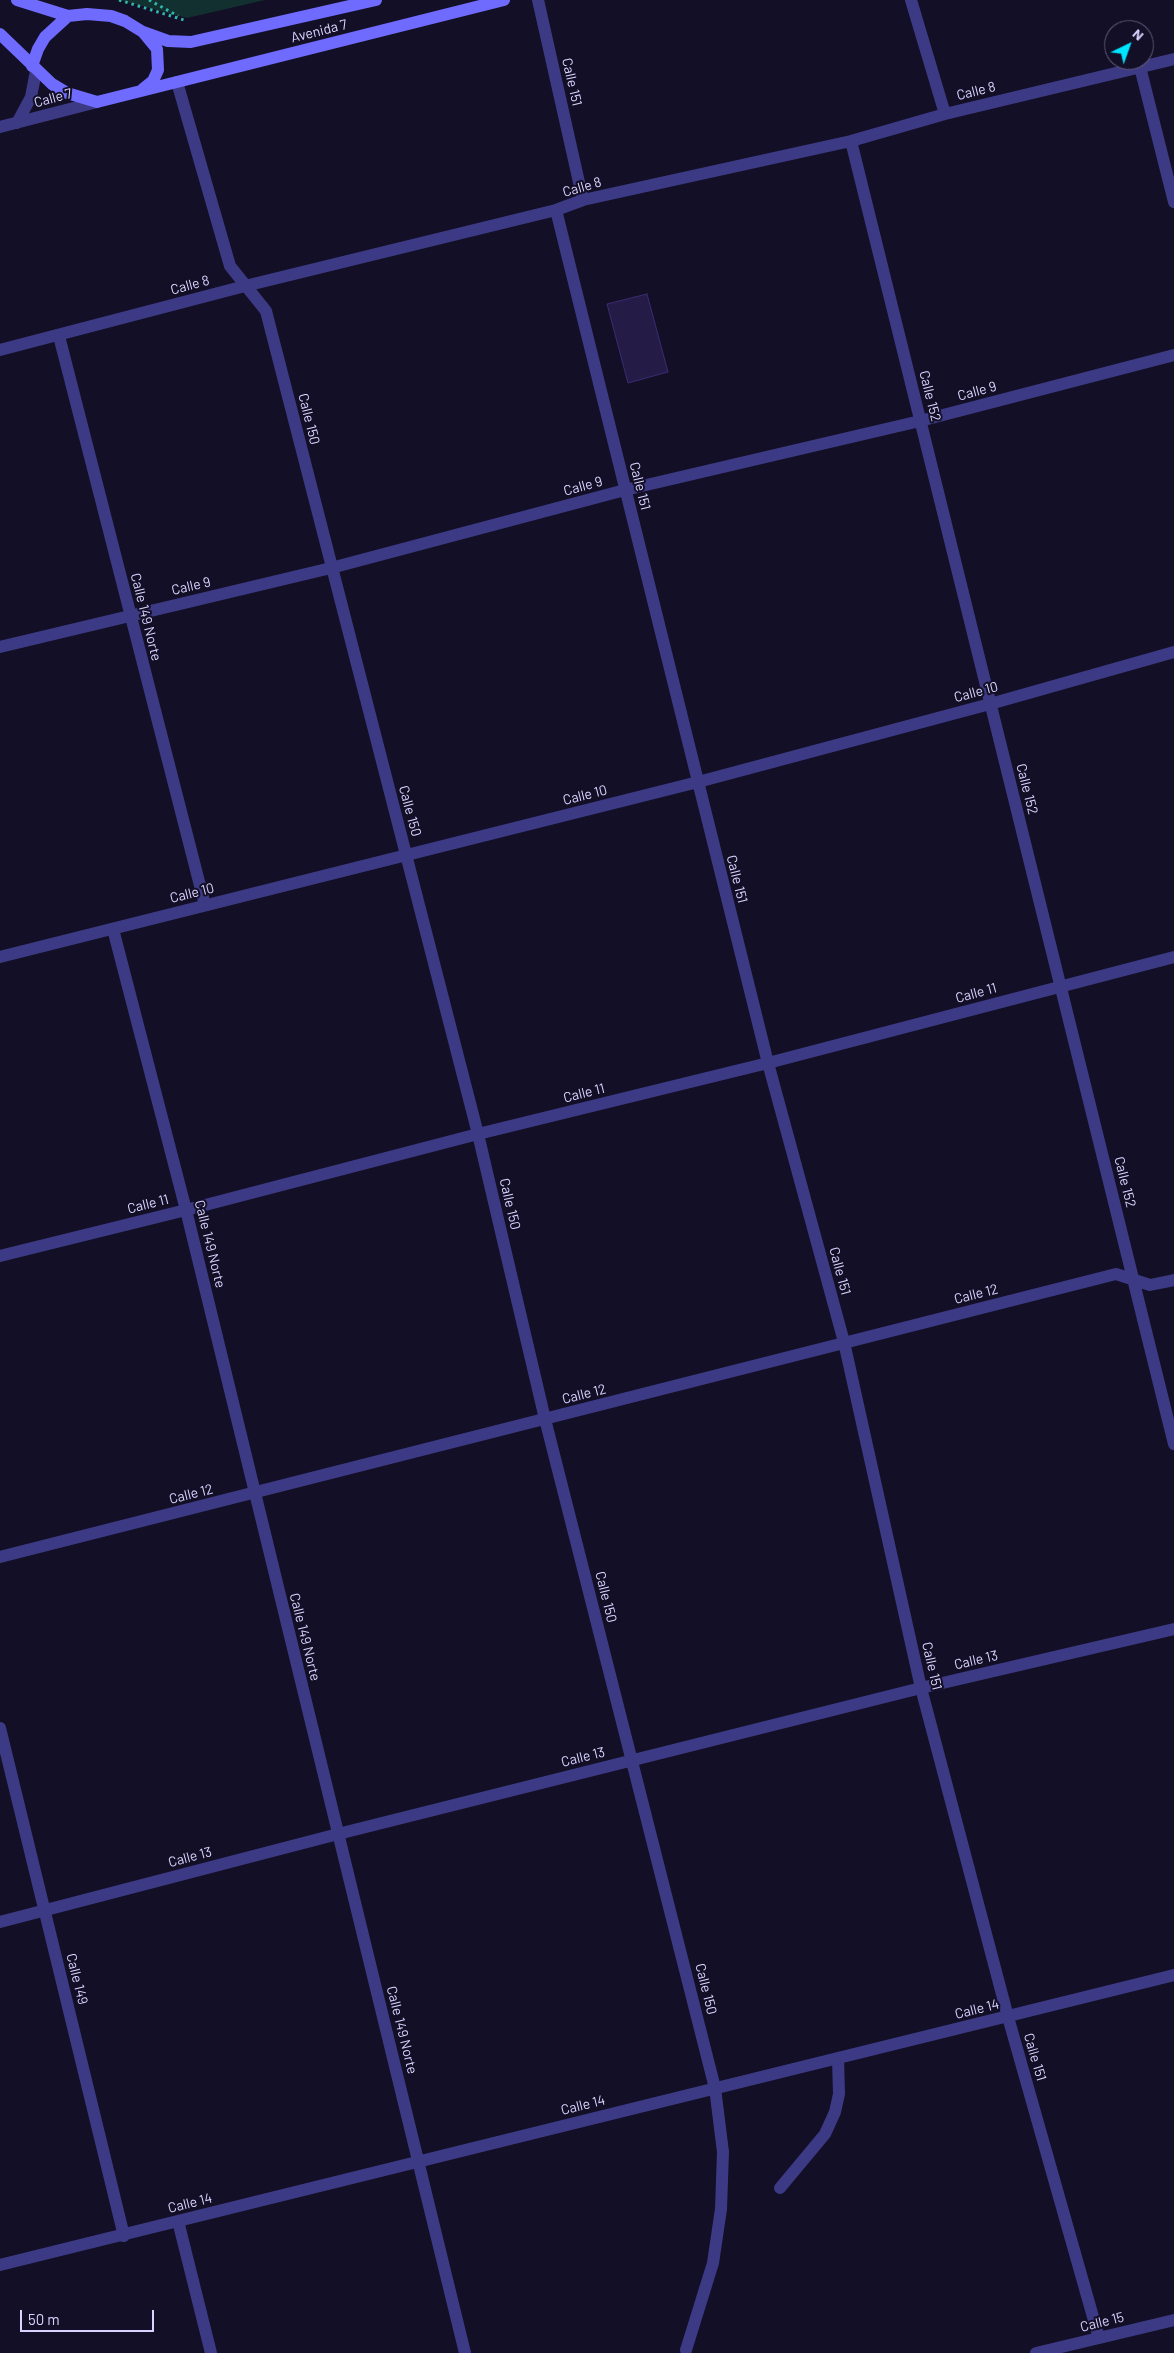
<!DOCTYPE html>
<html>
<head>
<meta charset="utf-8">
<style>
  body { margin:0 }
  #map { position:relative; width:1174px; height:2353px; overflow:hidden; background:#130f26; font-family:Barlow,sans-serif }
  canvas { display:block }
  .north { position:absolute; left:1104px; top:20px; width:50px; height:50px; box-sizing:border-box; background:#130f26; border:1px solid #625e7d; border-radius:50%; rotate:42deg; font-size:14px; font-weight:700; line-height:20px; text-align:center; color:#d9d4ff }
  .north::after { content:''; display:block; margin:auto; width:18px; height:22px; background:#00e5ff; clip-path:polygon(50% 0,100% 100%,50% 72%,0 100%) }
  .scale { position:absolute; left:20px; top:2310px; width:134px; height:22px; box-sizing:border-box; border:2px solid #d9d4ff; border-top:0; padding-left:6px; font-size:15px; line-height:18px; white-space:nowrap; color:#d9d4ff; -webkit-text-stroke:4px #130f26; paint-order:stroke }
</style>
</head>
<body>
<div id="map">
<canvas width="1174" height="2353"></canvas>
<div class="north">N</div>
<div class="scale">50 m</div>
</div>
<script>
const ctx = document.querySelector('canvas').getContext('2d');
ctx.lineJoin = 'round';
function fillPath(path, color) {
  ctx.fillStyle = color;
  ctx.fill(path, 'evenodd');
}
function toPath(rows) {
  const path = new Path2D();
  for (const r of rows) {
    path.moveTo(r[0], r[1]);
    for (let i = 2; i < r.length; i += 2) path.lineTo(r[i], r[i + 1]);
  }
  return path;
}
function stroke(path, color, width, dash) {
  ctx.strokeStyle = color;
  ctx.lineWidth = width;
  ctx.lineCap = dash ? 'butt' : 'round';
  ctx.setLineDash(dash || []);
  ctx.stroke(path);
}
function drawText(font, color, halo, rows, align = 'center') {
  ctx.font = font + ' Barlow,sans-serif';
  ctx.lineWidth = 4;
  ctx.setLineDash([]);
  ctx.textBaseline = 'middle';
  ctx.strokeStyle = halo;
  ctx.fillStyle = color;
  for (const [text, x, y, turn = 0] of rows) {
    ctx.save();
    ctx.translate(x, y);
    ctx.rotate((+turn || 0) * Math.PI / 180);
    ctx.textAlign = isNaN(turn) ? turn : align;
    if (halo) ctx.strokeText(text, 0, 0);
    ctx.fillText(text, 0, 0);
    ctx.restore();
  }
}
fillPath(toPath([
  [119,0,265,0,187,18]
]), '#12302f');
const building = toPath([
  [647,294,668,372,628,383,607,304,647,294]
]);
fillPath(building, '#241b47');
stroke(building, '#3b2d73', 1);
stroke(toPath([
  [119,0,184,20],
  [149,0,178,16]
]), '#2fb8b0', 3, [2.5, 4]);
stroke(toPath([
  [538,0,583,200],
  [911,0,945,114],
  [1140,67,1174,202],
  [177,82,230,266,266,311,478,1134,545,1419,715,2088,723,2152,721,2209,713,2263,686,2350],
  [17,123,31,97,36,71],
  [0,127,97,102],
  [851,141,1174,1444],
  [556,210,768,1063,844,1342,921,1688,1008,2017,1099,2338],
  [59,336,205,905],
  [0,350,245,286,556,210,583,200,851,141,945,114,1174,59],
  [0,647,331,568,625,490,920,421,1174,355],
  [113,929,186,1210,465,2353],
  [0,957,698,782,990,704,1174,652],
  [0,1256,186,1210,478,1134,768,1063,1174,957],
  [0,1557,1116,1274,1150,1285,1174,1280],
  [0,1728,124,2236],
  [0,1922,338,1834,921,1688,1174,1629],
  [780,2188,825,2134,835,2112,839,2094,838,2058],
  [178,2221,211,2353],
  [0,2265,1174,1975],
  [1036,2353,1174,2320]
]), '#3d3a85', 12);
stroke(toPath([
  [17,0,68,16],
  [143,32,168,41,191,42,376,0],
  [0,34,52,84,67,93,97,102,504,0],
  [32,66,38,49,45,37,68,16,87,14,111,16,125,21,143,32,157,49,158,70,153,81,143,89]
]), '#6f6bff', 12);
drawText('14px', '#d9d4ff', '#130f26', [
  ["Avenida 7",319,31,-14],
  ["Calle 151",572,82,77],
  ["Calle 8",976,91,-14],
  ["Calle 7",53,98,-15],
  ["Calle 8",582,187,-16],
  ["Calle 8",190,285,-15],
  ["Calle 9",977,391,-15],
  ["Calle 152",930,396,76],
  ["Calle 150",309,419,76],
  ["Calle 9",583,486,-15],
  ["Calle 151",640,486,76],
  ["Calle 9",191,586,-13],
  ["Calle 149 Norte",146,617,76],
  ["Calle 10",976,692,-15],
  ["Calle 152",1027,789,76],
  ["Calle 10",585,795,-14],
  ["Calle 150",410,811,75],
  ["Calle 151",737,879,76],
  ["Calle 10",192,893,-14],
  ["Calle 11",976,993,-15],
  ["Calle 11",584,1093,-14],
  ["Calle 152",1125,1182,76],
  ["Calle 11",148,1204,-14],
  ["Calle 150",510,1204,77],
  ["Calle 149 Norte",210,1244,76],
  ["Calle 151",840,1271,75],
  ["Calle 12",976,1294,-14],
  ["Calle 12",584,1394,-14],
  ["Calle 12",191,1494,-14],
  ["Calle 150",606,1597,76],
  ["Calle 149 Norte",305,1637,76],
  ["Calle 13",976,1660,-13],
  ["Calle 151",932,1666,77],
  ["Calle 13",583,1757,-14],
  ["Calle 13",190,1857,-15],
  ["Calle 149",77,1979,76],
  ["Calle 150",706,1989,76],
  ["Calle 14",977,2009,-14],
  ["Calle 149 Norte",402,2030,76],
  ["Calle 151",1035,2057,74],
  ["Calle 14",583,2105,-14],
  ["Calle 14",190,2203,-14],
  ["Calle 15",1102,2322,-14]
]);
</script>
</body>
</html>
